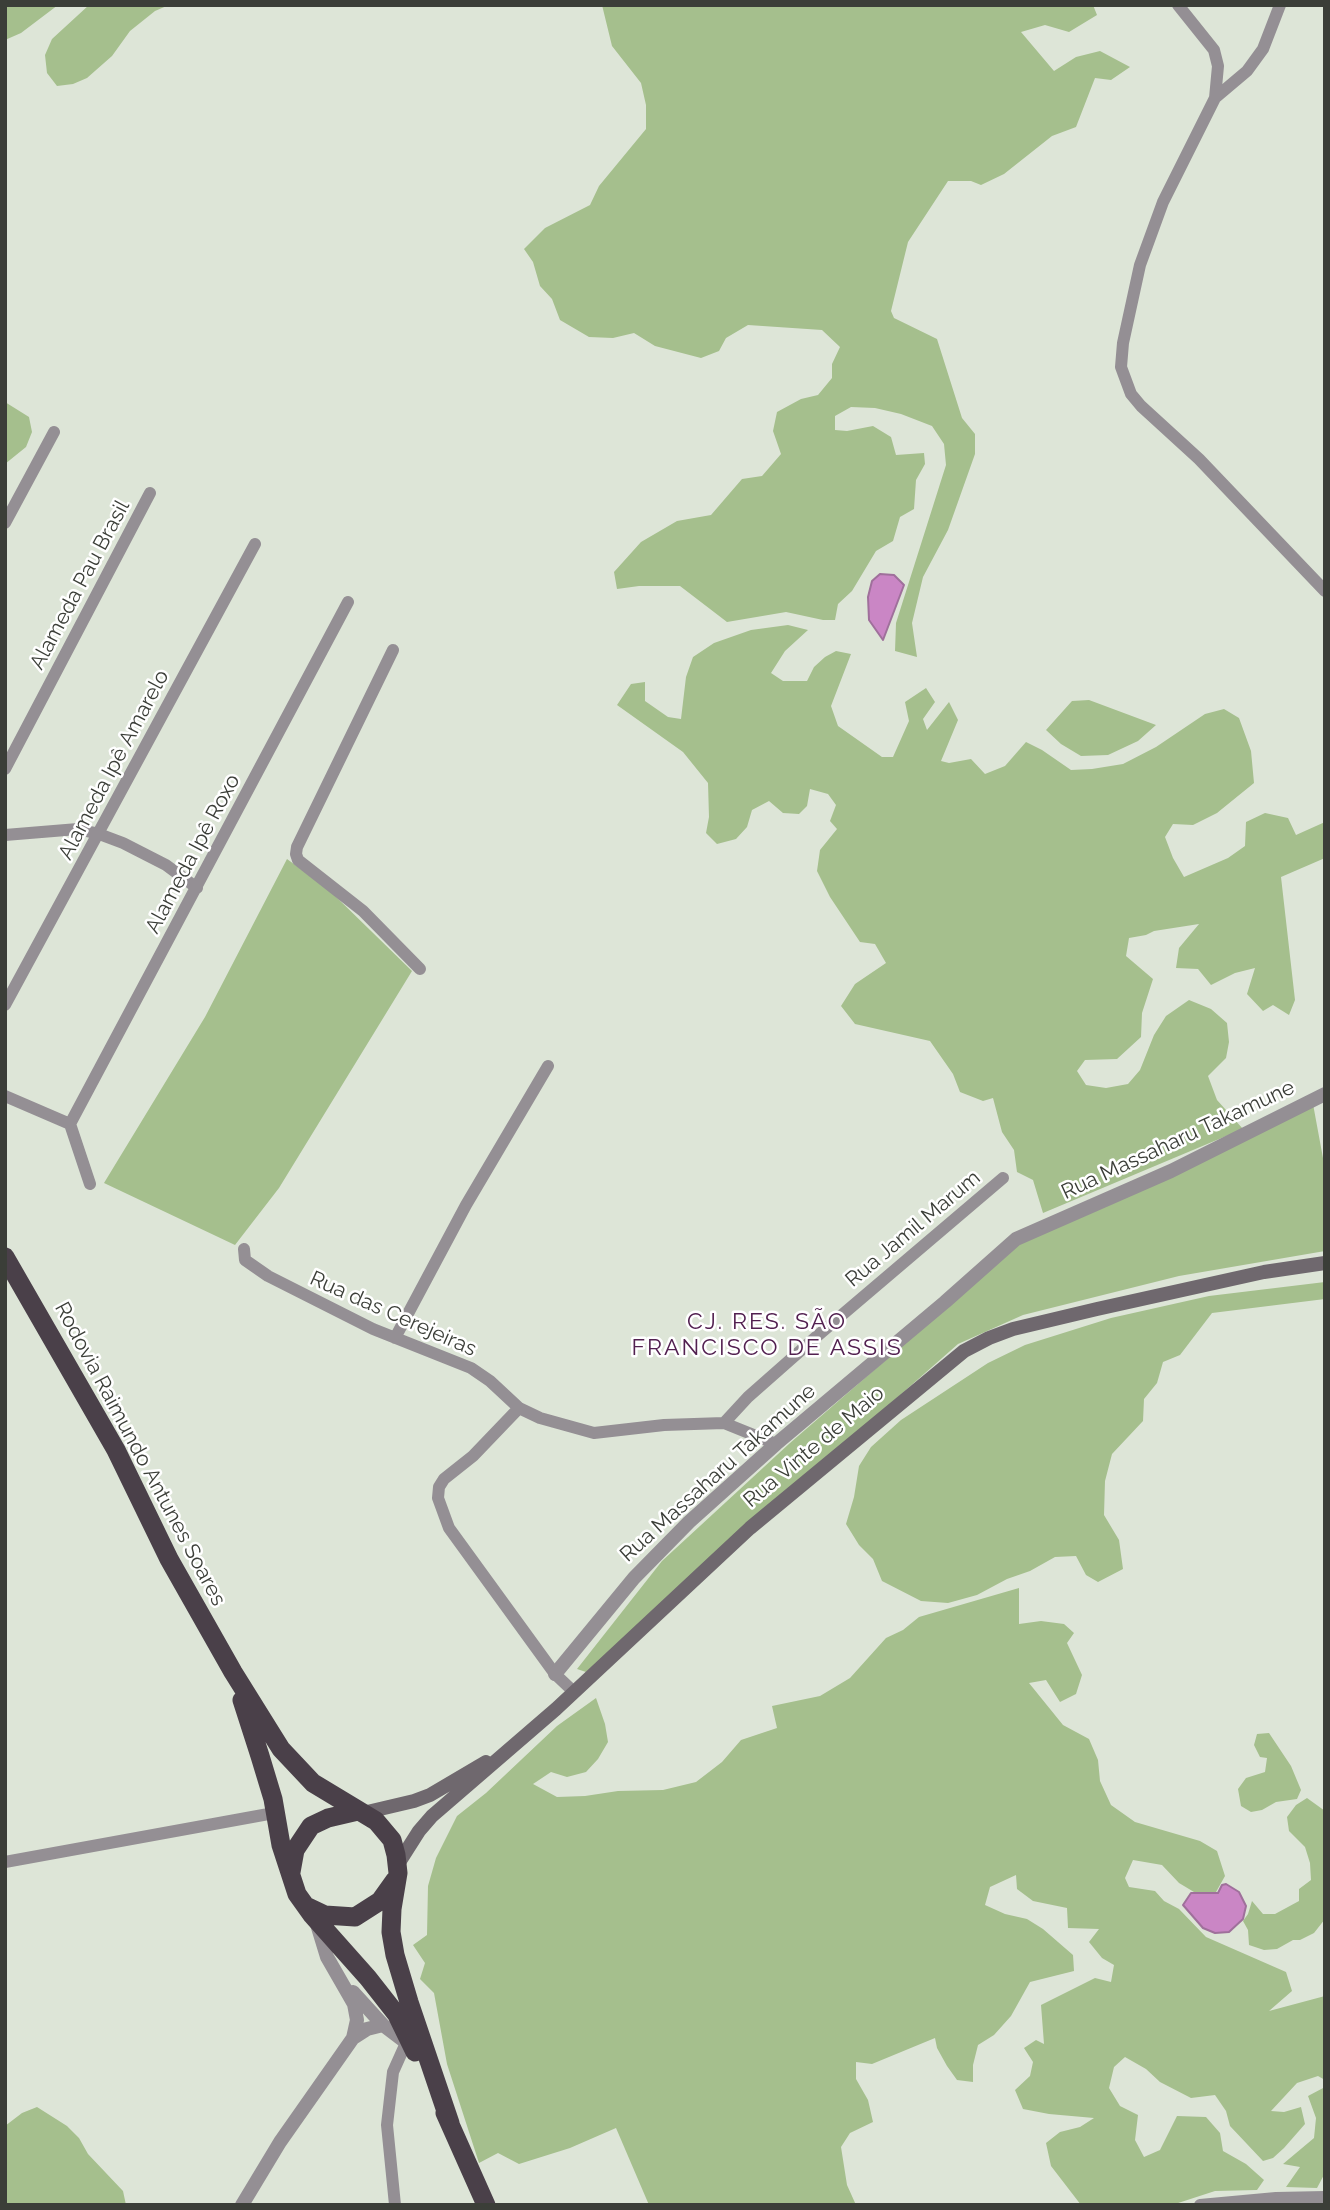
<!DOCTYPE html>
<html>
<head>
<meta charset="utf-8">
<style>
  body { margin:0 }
  #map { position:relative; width:1330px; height:2210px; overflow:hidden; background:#dde5d7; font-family:Raleway,sans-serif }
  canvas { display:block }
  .frame { position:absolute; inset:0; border:7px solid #3b3e38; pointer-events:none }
</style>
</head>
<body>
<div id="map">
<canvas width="1330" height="2210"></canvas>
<div class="frame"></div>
</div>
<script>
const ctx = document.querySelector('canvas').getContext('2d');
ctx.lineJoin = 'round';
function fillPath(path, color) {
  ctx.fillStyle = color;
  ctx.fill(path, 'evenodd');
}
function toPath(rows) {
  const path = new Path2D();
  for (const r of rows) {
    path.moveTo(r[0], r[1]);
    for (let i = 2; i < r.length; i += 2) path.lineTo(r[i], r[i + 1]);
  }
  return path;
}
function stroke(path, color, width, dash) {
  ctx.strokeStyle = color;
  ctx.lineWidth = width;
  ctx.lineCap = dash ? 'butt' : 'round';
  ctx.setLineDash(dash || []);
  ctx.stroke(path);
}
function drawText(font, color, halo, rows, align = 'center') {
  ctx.font = font + ' Raleway,sans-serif';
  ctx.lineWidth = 5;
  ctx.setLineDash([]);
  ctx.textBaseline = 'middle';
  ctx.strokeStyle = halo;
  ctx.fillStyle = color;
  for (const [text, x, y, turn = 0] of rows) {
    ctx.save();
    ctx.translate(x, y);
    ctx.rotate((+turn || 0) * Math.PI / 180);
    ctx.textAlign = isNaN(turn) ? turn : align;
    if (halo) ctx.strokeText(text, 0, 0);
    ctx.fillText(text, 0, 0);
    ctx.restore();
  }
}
fillPath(toPath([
  [5,5,58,5,21,33,5,40],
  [89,5,169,5,155,11,130,31,112,56,87,78,73,84,57,86,47,73,45,55,52,39],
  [602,5,1093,5,1097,15,1069,32,1045,25,1021,32,1054,71,1076,57,1100,51,1130,67,1111,80,1095,78,1076,127,1052,136,1004,174,981,185,971,181,948,181,908,242,891,311,894,318,937,339,962,418,975,434,975,454,948,530,923,577,912,623,917,657,895,651,896,623,946,465,944,444,932,426,901,414,875,408,851,407,835,416,835,430,847,431,873,426,891,437,896,455,924,453,925,464,916,480,914,509,900,517,893,541,876,551,852,591,838,604,835,620,823,620,786,612,727,622,680,586,639,586,617,589,614,572,641,542,677,521,711,515,742,479,762,476,781,454,773,431,777,412,801,399,818,395,832,378,832,364,840,347,822,330,748,325,726,338,719,351,701,358,655,346,634,333,613,338,589,337,560,320,552,299,540,286,533,262,524,249,545,228,590,205,599,186,646,129,646,105,641,83,612,46],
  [5,402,29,417,32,432,26,447,5,464],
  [788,625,808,630,785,651,771,673,783,681,807,681,814,667,825,657,836,651,851,654,831,706,838,726,882,757,893,757,909,721,905,702,926,688,935,702,923,719,927,730,949,702,958,720,941,761,949,763,971,759,985,774,1005,766,1026,742,1042,750,1071,770,1092,769,1123,764,1156,747,1205,714,1224,709,1239,718,1251,751,1254,783,1217,813,1193,825,1173,824,1165,837,1173,858,1184,877,1228,858,1245,846,1246,822,1265,813,1288,818,1296,835,1325,822,1325,858,1281,877,1295,1000,1289,1015,1273,1005,1263,1011,1247,994,1255,968,1235,973,1211,985,1198,969,1176,968,1179,948,1199,924,1154,931,1146,935,1129,938,1126,956,1153,979,1142,1013,1141,1037,1117,1059,1085,1060,1077,1071,1086,1085,1106,1088,1128,1084,1140,1070,1154,1035,1166,1016,1189,1000,1211,1009,1227,1023,1229,1042,1226,1058,1208,1076,1217,1100,1243,1129,1043,1213,1033,1180,1017,1172,1014,1150,1002,1132,993,1098,983,1101,960,1092,953,1074,930,1041,855,1024,841,1006,855,984,886,963,875,944,860,942,830,897,817,871,820,850,837,829,830,821,836,805,828,794,810,789,807,806,799,814,783,813,769,801,752,810,747,827,736,839,717,844,706,833,709,817,708,783,683,752,617,705,631,684,645,682,645,701,668,717,681,719,686,677,693,657,714,643,751,630],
  [1089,700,1156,725,1138,741,1108,755,1081,756,1061,744,1046,730,1072,701],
  [287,859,328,889,412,971,279,1188,235,1245,104,1183,205,1017],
  [1313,1104,1325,1169,1325,1251,1179,1276,1023,1315,958,1344,586,1672,577,1669,662,1561,790,1443,948,1306,1016,1241],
  [1325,1282,1325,1299,1212,1313,1180,1355,1163,1362,1157,1383,1144,1399,1143,1421,1112,1454,1105,1481,1104,1515,1119,1540,1123,1569,1098,1582,1086,1575,1076,1556,1055,1557,1030,1571,1007,1579,977,1595,948,1603,921,1601,882,1581,873,1559,859,1545,846,1524,854,1497,859,1466,871,1447,901,1420,988,1363,1025,1345,1111,1318,1209,1296],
  [1019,1588,1019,1624,1041,1621,1064,1624,1074,1633,1067,1643,1082,1675,1076,1694,1060,1702,1046,1680,1029,1683,1063,1725,1089,1739,1098,1760,1100,1781,1111,1805,1135,1822,1200,1841,1217,1851,1225,1876,1216,1892,1194,1892,1179,1883,1162,1865,1133,1860,1125,1878,1129,1887,1155,1891,1164,1901,1179,1909,1206,1937,1286,1972,1292,1991,1269,2011,1325,1996,1325,2080,1318,2076,1297,2083,1271,2111,1284,2112,1301,2107,1305,2124,1284,2148,1273,2158,1263,2161,1230,2126,1226,2111,1215,2095,1191,2098,1160,2082,1146,2069,1125,2057,1114,2067,1109,2088,1120,2106,1138,2115,1135,2140,1144,2157,1160,2150,1177,2116,1206,2117,1220,2133,1223,2151,1246,2164,1264,2180,1257,2190,1215,2191,1172,2205,1081,2205,1051,2166,1046,2143,1060,2132,1080,2127,1094,2118,1049,2114,1023,2109,1015,2090,1030,2076,1033,2062,1024,2048,1036,2040,1044,2044,1041,2005,1095,1978,1111,1982,1114,1965,1102,1958,1089,1942,1099,1929,1068,1928,1067,1908,1033,1901,1017,1889,1016,1875,990,1887,985,1905,1005,1914,1027,1919,1043,1929,1073,1955,1074,1971,1030,1982,1011,2016,994,2035,978,2045,973,2065,973,2082,957,2080,947,2066,937,2048,935,2038,872,2064,856,2062,856,2079,868,2100,873,2122,850,2133,841,2147,847,2185,856,2205,649,2205,616,2128,570,2148,519,2164,498,2153,479,2163,447,2064,434,1993,420,1979,425,1963,413,1945,427,1935,428,1886,436,1858,457,1816,486,1793,557,1726,596,1698,605,1724,608,1742,598,1759,586,1772,567,1777,551,1772,533,1784,557,1797,585,1796,618,1791,663,1790,696,1782,722,1762,741,1740,777,1728,772,1706,820,1696,850,1678,886,1638,903,1630,919,1617],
  [1269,1733,1291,1766,1301,1790,1297,1799,1276,1802,1262,1810,1251,1812,1241,1806,1238,1789,1246,1778,1265,1772,1267,1758,1260,1757,1254,1745,1257,1734],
  [1307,1798,1325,1811,1325,1919,1314,1933,1300,1940,1293,1940,1277,1949,1264,1950,1249,1945,1248,1930,1243,1921,1248,1914,1252,1901,1263,1914,1275,1914,1299,1901,1299,1889,1311,1880,1310,1863,1305,1847,1289,1831,1287,1817,1296,1805],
  [1325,2087,1325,2173,1317,2188,1286,2187,1300,2167,1283,2164,1314,2138,1316,2118,1308,2096],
  [37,2107,67,2126,79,2138,88,2154,123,2191,126,2205,5,2205,5,2126,22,2113]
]), '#a5bf8d');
const water = toPath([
  [880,574,894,575,904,585,883,640,869,620,868,597,872,581,880,574],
  [1226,1884,1239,1892,1246,1906,1243,1919,1229,1932,1215,1933,1203,1928,1183,1905,1191,1893,1218,1893,1222,1885,1226,1884]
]);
fillPath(water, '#ca86c5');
stroke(water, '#9f709b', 2);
stroke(toPath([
  [1178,5,1214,50,1218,66,1215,98],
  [1280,5,1263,49,1247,71,1215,98,1163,202,1140,265,1123,343,1121,367,1131,394,1141,406,1199,459,1325,591],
  [5,523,54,432],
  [393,650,297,847,296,854,298,860,363,911,420,969],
  [5,769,150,493],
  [5,835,78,829,99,834,123,843,166,865,197,888],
  [5,1005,255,544],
  [5,1096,70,1124,90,1184],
  [70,1124,348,602],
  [244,1249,245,1260,268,1276,373,1329,471,1368,490,1381,519,1408,540,1418,594,1433,664,1425,724,1423,776,1444],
  [395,1338,466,1205,548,1066],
  [519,1408,473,1456,444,1479,439,1487,438,1498,449,1528,555,1674,574,1692],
  [724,1423,748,1397,816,1337,1003,1178],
  [5,1862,274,1813],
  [395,2205,387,2125,393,2072,406,2043],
  [1200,2205,1276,2198,1325,2197]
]), '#948f94', 12);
stroke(toPath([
  [555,1674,634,1578,689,1522,776,1444,945,1302,1016,1239,1171,1171,1325,1094],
  [316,1921,327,1957,354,2004,357,2020,353,2038],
  [353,1992,383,2025],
  [242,2205,280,2142,353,2038,367,2029,383,2025,408,2044]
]), '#948f94', 14);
stroke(toPath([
  [363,1813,414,1801,430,1795,486,1762],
  [398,1864,419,1831,432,1816,556,1709,750,1528,964,1351,989,1338,1013,1329,1097,1309,1264,1272,1325,1263]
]), '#6f686e', 14);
stroke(toPath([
  [5,1257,116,1450,169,1559,233,1672,281,1749,313,1783,376,1821,392,1840,396,1855,398,1873,392,1909,391,1932,395,1955,409,2002,450,2123],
  [242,1700,260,1756,273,1799,281,1845,297,1894,312,1915,368,1978,397,2015,415,2052],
  [291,1872,295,1850,311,1826,328,1818,358,1811],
  [306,1906,325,1915,355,1917,380,1901,395,1880],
  [445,2113,486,2205]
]), '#4a4049', 19);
drawText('21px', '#3b3e38', '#fff', [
  ["Alameda Pau Brasil",80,585,-62],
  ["Alameda Ipê Amarelo",114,765,-62],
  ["Alameda Ipê Roxo",193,854,-62],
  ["Rua Massaharu Takamune",1178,1140,-25],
  ["Rua Jamil Marum",913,1229,-40],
  ["Rua das Cerejeiras",393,1314,24],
  ["Rua Vinte de Maio",814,1447,-40],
  ["Rodovia Raimundo Antunes Soares",140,1454,62],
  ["Rua Massaharu Takamune",718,1473,-42]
]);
ctx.letterSpacing = '2px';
drawText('23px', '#522050', '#fff', [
  ["CJ. RES. SÃO",767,1322],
  ["FRANCISCO DE ASSIS",767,1348]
]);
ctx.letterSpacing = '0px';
</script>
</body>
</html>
